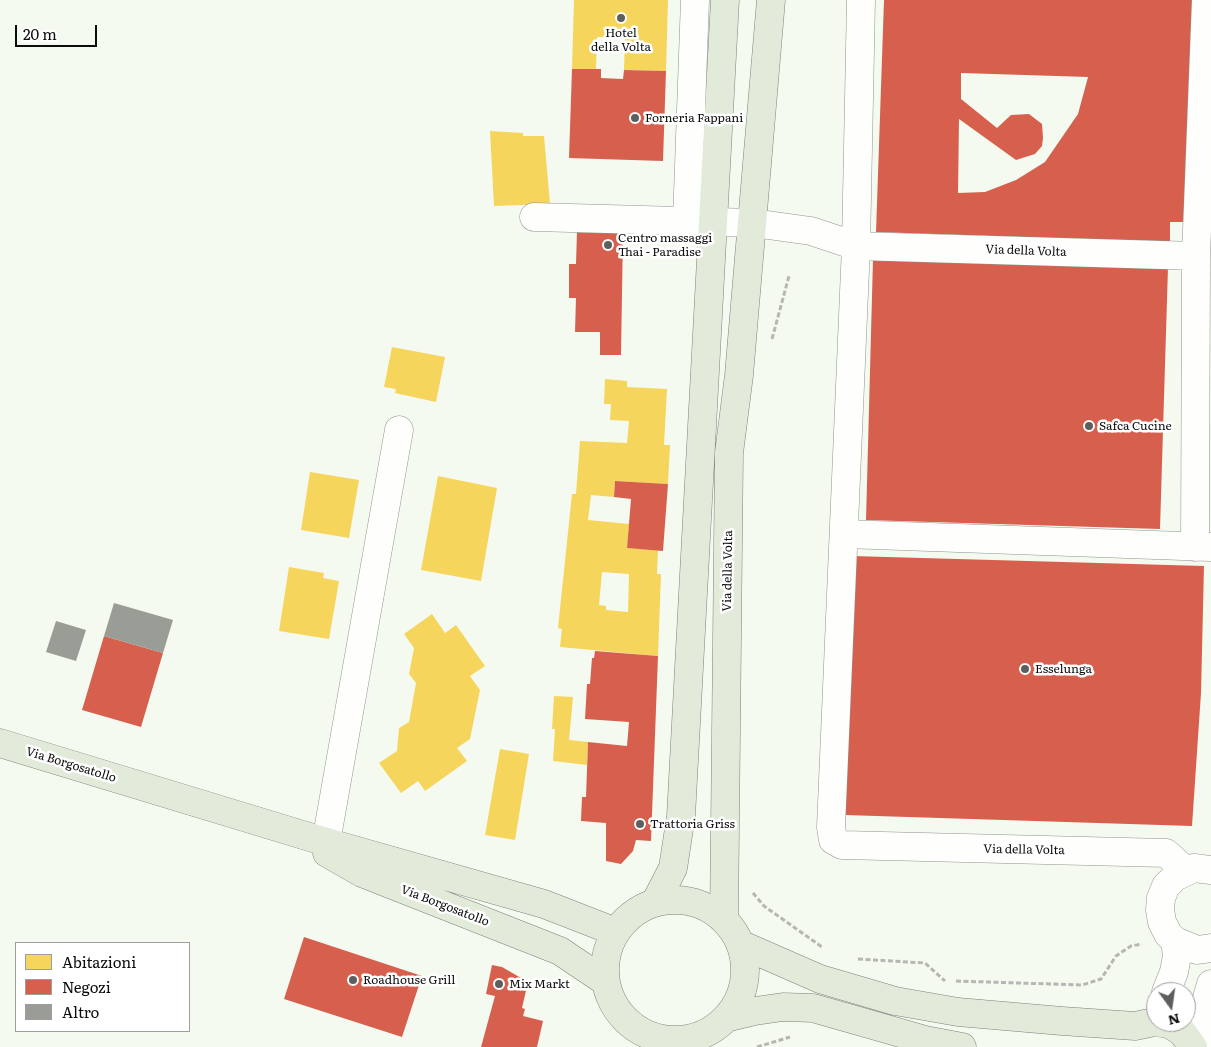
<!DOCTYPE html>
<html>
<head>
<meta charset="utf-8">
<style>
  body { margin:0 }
  #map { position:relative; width:1211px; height:1047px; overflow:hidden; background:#f5faf0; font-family:Literata,serif }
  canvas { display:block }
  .legend { position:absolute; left:15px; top:942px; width:175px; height:90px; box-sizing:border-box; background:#fff; border:1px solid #9e9e9e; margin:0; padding:6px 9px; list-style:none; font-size:15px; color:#0c0c0c }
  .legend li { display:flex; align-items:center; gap:10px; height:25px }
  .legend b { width:25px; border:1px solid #9e9e9e }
  .north { position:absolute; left:1146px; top:982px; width:50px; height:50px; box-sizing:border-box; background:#fff; border:1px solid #9e9e9e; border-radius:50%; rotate:166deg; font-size:14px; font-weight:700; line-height:20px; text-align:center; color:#0c0c0c }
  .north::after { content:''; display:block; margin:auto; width:18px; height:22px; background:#5e5f5c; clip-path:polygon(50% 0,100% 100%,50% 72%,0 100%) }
  .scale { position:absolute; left:15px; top:25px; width:82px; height:22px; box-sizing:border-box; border:2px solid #0c0c0c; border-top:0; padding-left:6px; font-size:15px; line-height:18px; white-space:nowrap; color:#0c0c0c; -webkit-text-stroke:4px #fff; paint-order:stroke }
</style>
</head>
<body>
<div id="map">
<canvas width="1211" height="1047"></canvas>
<ul class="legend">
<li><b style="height:14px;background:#f6d55c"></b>Abitazioni</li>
<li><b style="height:14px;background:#d6604d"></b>Negozi</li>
<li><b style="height:14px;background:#9a9c96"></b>Altro</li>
</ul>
<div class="north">N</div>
<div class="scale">20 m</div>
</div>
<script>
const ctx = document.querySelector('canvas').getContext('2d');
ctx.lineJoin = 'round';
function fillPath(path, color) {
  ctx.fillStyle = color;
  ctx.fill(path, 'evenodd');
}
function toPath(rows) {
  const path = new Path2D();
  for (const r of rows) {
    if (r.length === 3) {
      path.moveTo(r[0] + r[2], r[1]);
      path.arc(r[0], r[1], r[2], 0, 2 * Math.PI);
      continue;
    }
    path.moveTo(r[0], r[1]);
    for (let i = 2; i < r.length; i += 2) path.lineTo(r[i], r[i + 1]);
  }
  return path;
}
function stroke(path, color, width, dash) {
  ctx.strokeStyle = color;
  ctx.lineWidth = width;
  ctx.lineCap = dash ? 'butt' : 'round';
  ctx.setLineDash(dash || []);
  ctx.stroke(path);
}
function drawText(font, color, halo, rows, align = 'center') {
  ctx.font = font + ' Literata,serif';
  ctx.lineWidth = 5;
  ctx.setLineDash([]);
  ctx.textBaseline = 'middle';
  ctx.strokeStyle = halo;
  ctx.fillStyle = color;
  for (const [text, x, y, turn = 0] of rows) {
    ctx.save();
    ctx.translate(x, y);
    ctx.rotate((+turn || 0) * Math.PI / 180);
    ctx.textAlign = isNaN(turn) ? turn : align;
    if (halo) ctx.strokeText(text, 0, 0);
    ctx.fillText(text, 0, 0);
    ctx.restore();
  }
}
fillPath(toPath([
  [574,0,668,0,666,71,624,70,625,37,597,37,596,69,572,69],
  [490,131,523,133,523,136,544,136,550,204,494,206],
  [392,347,445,357,436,402,395,393,396,389,384,387],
  [605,379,627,381,627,387,667,389,664,445,670,445,668,484,615,481,614,497,591,495,588,520,629,524,627,548,658,550,657,574,661,574,658,656,560,647,562,629,558,628,572,494,576,494,580,441,627,443,629,421,610,420,611,404,604,404],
  [602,572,629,574,628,612,606,610,606,606,599,605],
  [310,472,359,480,349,538,301,530],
  [438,476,497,488,481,581,421,570],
  [289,567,324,573,323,578,339,581,329,639,279,631],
  [432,614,445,633,456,625,485,666,470,676,480,690,470,739,457,748,467,761,425,791,418,781,401,793,379,763,397,751,399,728,409,722,416,683,409,674,414,648,404,634],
  [554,696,573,697,569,740,588,742,587,765,553,761,555,729,552,729],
  [500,749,529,754,515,840,485,835]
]), '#f6d55c');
fillPath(toPath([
  [884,0,1194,0,1187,222,1170,222,1170,242,876,232],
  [961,73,1088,77,1078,114,1045,162,1016,180,985,192,958,193,959,119,1016,160,1035,154,1042,146,1043,138,1042,124,1029,114,1011,115,997,128,961,99],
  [572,69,601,69,601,78,623,79,624,70,666,71,663,161,569,158],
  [577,231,623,232,621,355,600,355,600,332,575,332,576,298,569,298,569,264,576,264],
  [873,259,1168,267,1160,529,866,520],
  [615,481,668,484,663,551,627,548,631,499,614,497],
  [852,556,1204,566,1201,693,1192,826,845,815],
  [104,636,163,653,141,727,82,710],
  [595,651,658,656,651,841,636,840,633,851,621,864,606,861,606,823,581,821,582,797,586,797,588,742,627,746,629,722,585,719,587,684,590,684,592,658,594,658],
  [304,937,422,976,402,1037,284,999],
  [492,965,502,967,528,982,522,1008,525,1009,523,1016,543,1021,537,1047,481,1047,495,996,486,994]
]), '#d6604d');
fillPath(toPath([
  [114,603,173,620,163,653,104,636],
  [56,621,86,630,76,661,46,652]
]), '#9a9c96');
const minor = toPath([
  [861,0,856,246,831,827,833,840,842,845,1166,853,1186,871],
  [534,217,753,223,811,231,856,246,1196,256],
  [687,221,695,0],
  [845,534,1211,547],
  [1195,547,1196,256,1206,0],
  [326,842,399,430],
  [1211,870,1194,868,1175,877,1166,886,1161,898,1160,910,1162,922,1168,934,1175,941,1197,950,1211,948],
  [1166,992,1174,972,1177,956,1175,941],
  [1198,1047,1201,1019,1211,984]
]);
const major = toPath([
  [0,743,326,842,544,904,616,932],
  [327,853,362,873,560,951,606,982],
  [675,970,70],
  [655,903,673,868,681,816,725,0],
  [724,920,729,453,739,375,771,0],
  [740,944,820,979,895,1001,958,1012,1062,1021,1135,1026,1154,1022,1169,1024,1182,1032,1193,1047],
  [726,1018,755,1011,783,1007,813,1008,925,1040,962,1047]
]);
stroke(minor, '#91938f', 29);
stroke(major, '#7e807c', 29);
stroke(toPath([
  [772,339,789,276],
  [753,893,764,906,822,947],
  [858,959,925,963,945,981],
  [956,981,1082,985,1101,979,1116,956,1131,946,1142,944],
  [757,1047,790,1037]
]), '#b6b7b5', 3, [5, 2.5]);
stroke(minor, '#fefefd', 28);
stroke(major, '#e2ebd9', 28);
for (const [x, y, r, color] of [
  [621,18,5,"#5e5f5c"],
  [635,118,5,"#5e5f5c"],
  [608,245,5,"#5e5f5c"],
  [1089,426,5,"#5e5f5c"],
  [1025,669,5,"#5e5f5c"],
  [640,824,5,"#5e5f5c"],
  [353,980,5,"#5e5f5c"],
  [499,984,5,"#5e5f5c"]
]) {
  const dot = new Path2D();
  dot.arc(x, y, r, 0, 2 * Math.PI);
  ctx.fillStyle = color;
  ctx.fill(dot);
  stroke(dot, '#fff', 2);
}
drawText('12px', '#0c0c0c', '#fff', [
  ["Hotel",621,33,"center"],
  ["della Volta",621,47,"center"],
  ["Forneria Fappani",645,118],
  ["Centro massaggi",618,238],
  ["Thai - Paradise",618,252],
  ["Safca Cucine",1099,426],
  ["Esselunga",1035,669],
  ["Trattoria Griss",650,824],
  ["Roadhouse Grill",363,980],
  ["Mix Markt",509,984]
], 'left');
drawText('12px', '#0c0c0c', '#fff', [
  ["Via della Volta",1026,251,2],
  ["Via della Volta",728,571,-89],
  ["Via Borgosatollo",71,765,17],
  ["Via della Volta",1024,850,1],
  ["Via Borgosatollo",445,906,21]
]);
</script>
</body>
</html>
